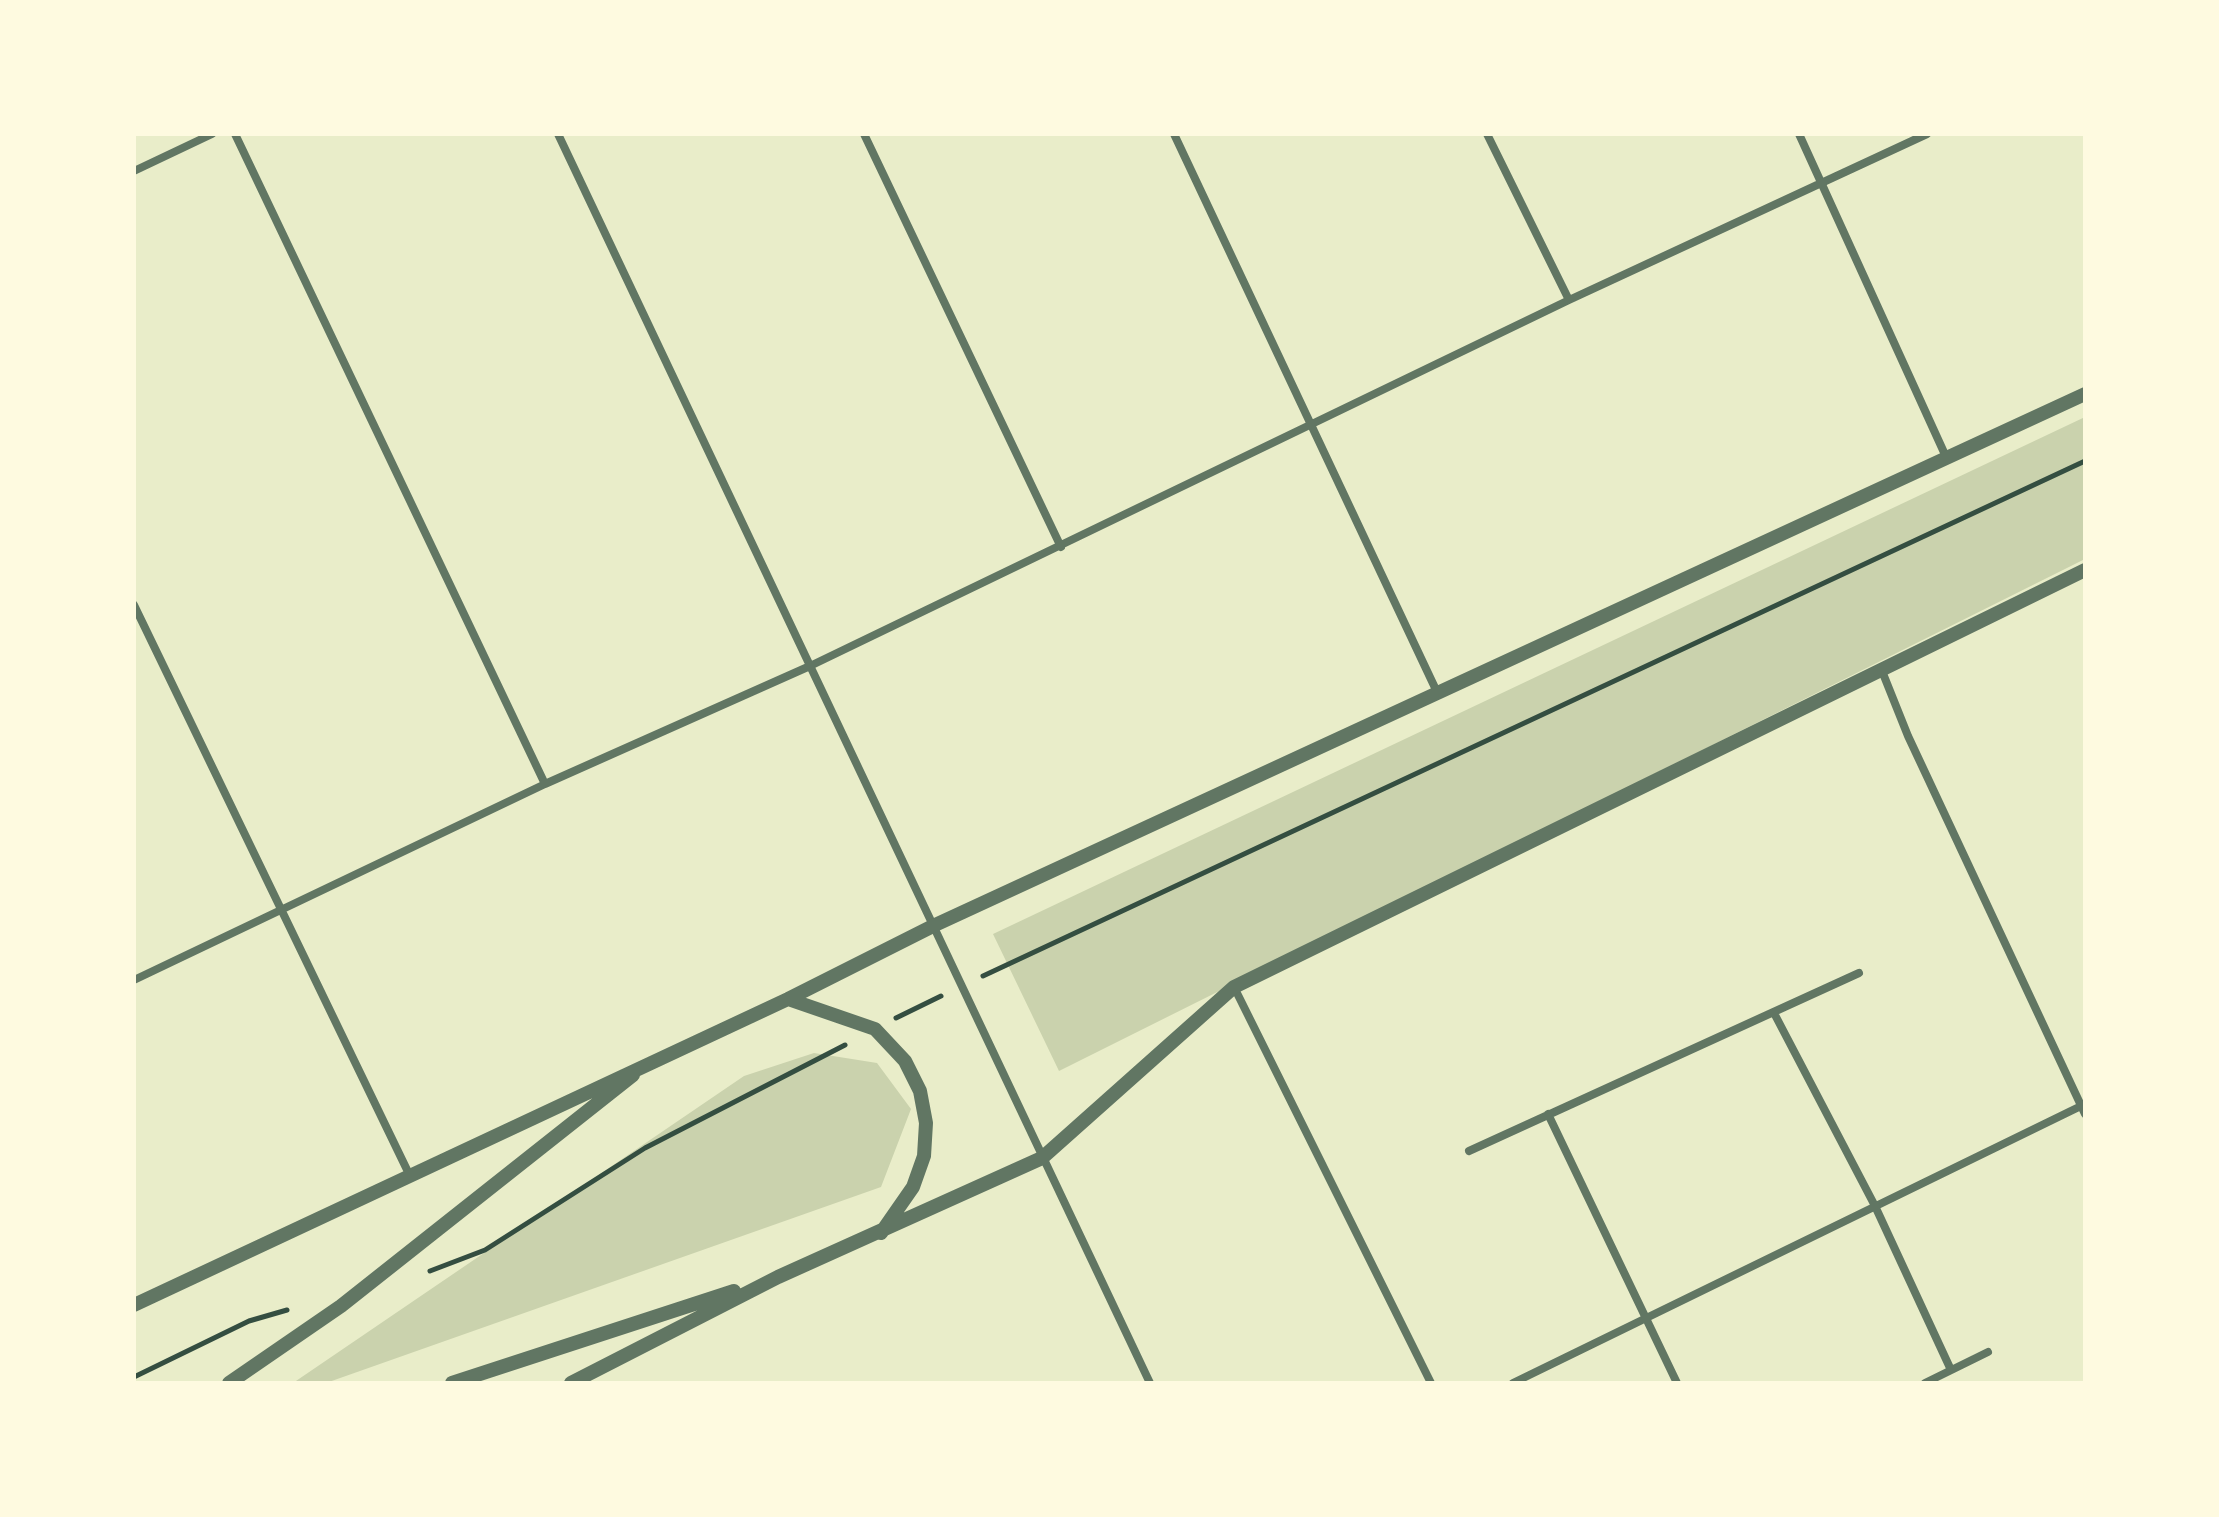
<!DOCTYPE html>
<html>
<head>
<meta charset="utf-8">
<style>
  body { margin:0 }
  #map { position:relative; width:2219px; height:1517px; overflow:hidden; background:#e9edc9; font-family:Jost,sans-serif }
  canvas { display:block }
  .frame { position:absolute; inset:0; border:136px solid #fefae0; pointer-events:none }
</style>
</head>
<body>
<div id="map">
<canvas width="2219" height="1517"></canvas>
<div class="frame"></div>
</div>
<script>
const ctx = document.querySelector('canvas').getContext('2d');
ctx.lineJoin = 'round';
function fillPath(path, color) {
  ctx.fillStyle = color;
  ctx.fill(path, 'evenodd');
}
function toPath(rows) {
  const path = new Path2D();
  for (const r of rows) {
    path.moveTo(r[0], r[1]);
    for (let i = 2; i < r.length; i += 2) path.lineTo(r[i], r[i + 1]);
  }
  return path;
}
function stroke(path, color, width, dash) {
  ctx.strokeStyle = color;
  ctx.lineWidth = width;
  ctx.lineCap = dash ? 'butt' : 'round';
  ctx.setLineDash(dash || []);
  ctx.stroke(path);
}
fillPath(toPath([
  [2085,417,2085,559,1059,1071,993,934],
  [814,1053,877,1063,911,1109,881,1187,326,1383,293,1383,744,1076]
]), '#cad2ad');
stroke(toPath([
  [983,976,2085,461],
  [896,1018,941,996],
  [430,1271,485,1250,645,1148,845,1045],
  [134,1377,249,1321,287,1310]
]), '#344e41', 5);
stroke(toPath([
  [235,134,545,784],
  [558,134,1150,1383],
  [864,134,1061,547],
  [1174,134,1437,692],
  [1487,134,1569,300],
  [1799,134,1947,459],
  [134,171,212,134],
  [134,605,410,1176],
  [1882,671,1908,736,2085,1114],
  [134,980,545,784,810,666,1569,300,1927,134],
  [1234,987,1431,1383],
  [1774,1013,1875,1206,1951,1370],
  [1548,1114,1677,1383],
  [1469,1151,1859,973],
  [1513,1383,2081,1106],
  [1925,1383,1988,1352]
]), '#617663', 8);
stroke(toPath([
  [788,999,875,1029,905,1061,920,1091,926,1123,924,1156,913,1187,881,1233],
  [134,1305,788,999,935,925,2085,394],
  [229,1383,341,1306,633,1075],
  [452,1383,734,1291],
  [571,1383,778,1277,1042,1158,1234,987,2085,570]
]), '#617663', 14);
</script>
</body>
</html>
